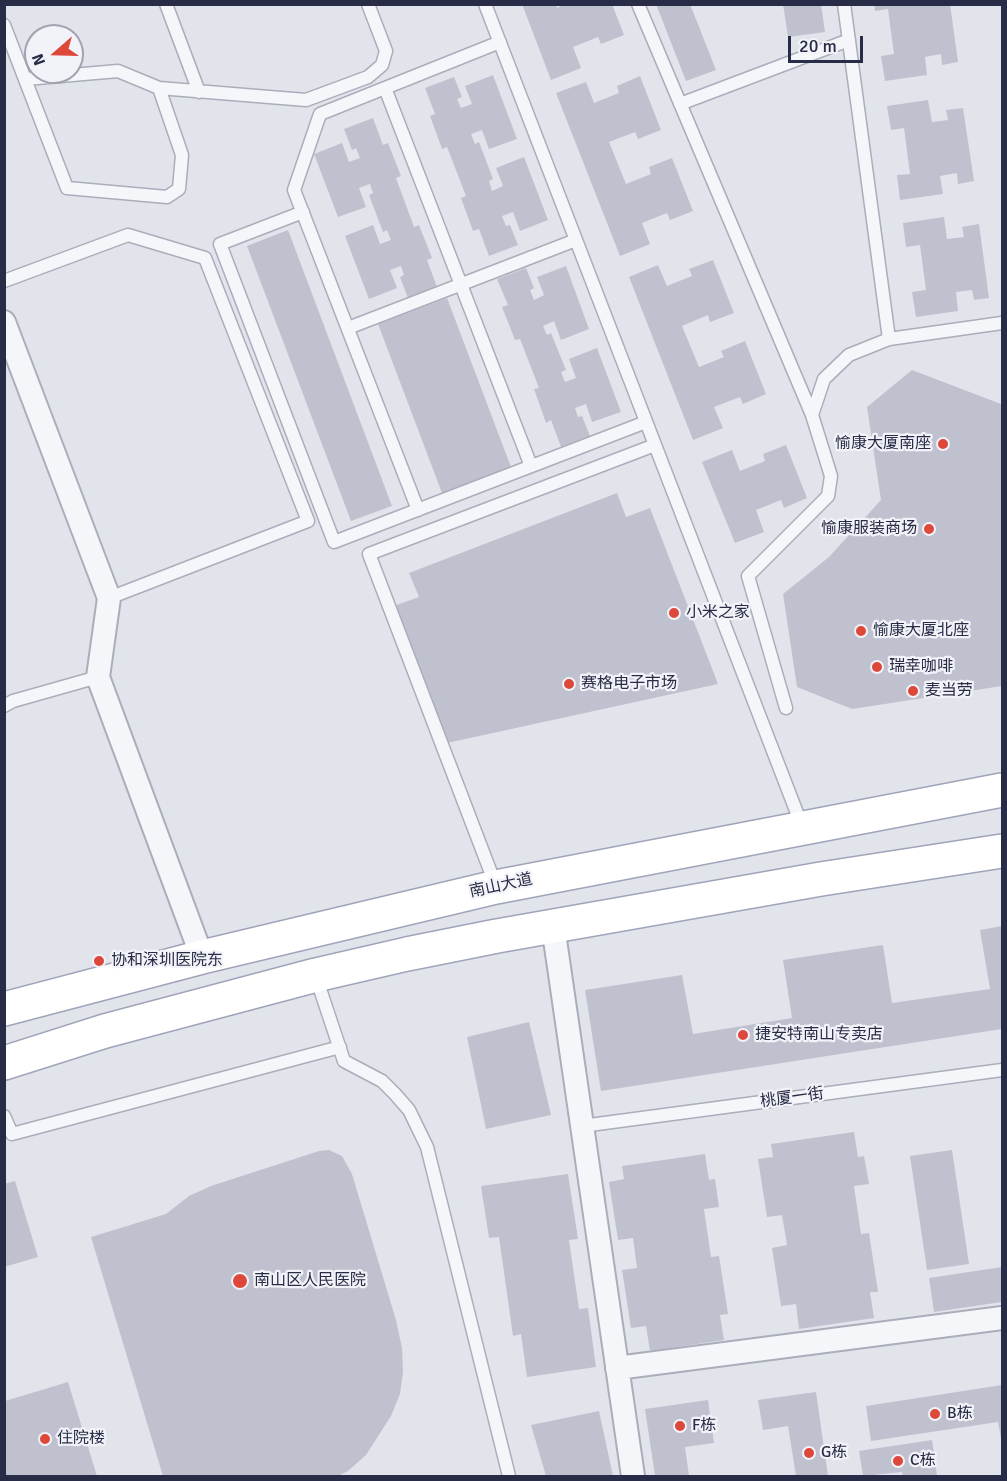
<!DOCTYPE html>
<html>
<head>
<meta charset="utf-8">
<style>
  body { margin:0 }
  #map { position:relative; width:1007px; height:1481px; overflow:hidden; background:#e2e4ec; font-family:Signika,sans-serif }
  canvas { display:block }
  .frame { position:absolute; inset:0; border:6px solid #282c46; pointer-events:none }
  .north { position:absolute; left:24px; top:24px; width:60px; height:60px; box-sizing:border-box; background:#f2f3f9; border:2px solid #a1a3b1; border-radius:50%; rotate:250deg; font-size:16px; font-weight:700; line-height:24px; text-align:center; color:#282c46 }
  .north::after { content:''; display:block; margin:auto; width:21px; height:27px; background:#dd483b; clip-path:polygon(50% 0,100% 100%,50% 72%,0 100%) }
  .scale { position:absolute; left:788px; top:36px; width:75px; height:27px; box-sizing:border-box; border:3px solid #282c46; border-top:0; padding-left:8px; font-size:18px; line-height:21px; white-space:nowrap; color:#282c46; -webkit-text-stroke:4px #f2f3f9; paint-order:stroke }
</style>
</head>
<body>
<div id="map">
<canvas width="1007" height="1481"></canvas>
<div class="frame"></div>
<div class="north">N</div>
<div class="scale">20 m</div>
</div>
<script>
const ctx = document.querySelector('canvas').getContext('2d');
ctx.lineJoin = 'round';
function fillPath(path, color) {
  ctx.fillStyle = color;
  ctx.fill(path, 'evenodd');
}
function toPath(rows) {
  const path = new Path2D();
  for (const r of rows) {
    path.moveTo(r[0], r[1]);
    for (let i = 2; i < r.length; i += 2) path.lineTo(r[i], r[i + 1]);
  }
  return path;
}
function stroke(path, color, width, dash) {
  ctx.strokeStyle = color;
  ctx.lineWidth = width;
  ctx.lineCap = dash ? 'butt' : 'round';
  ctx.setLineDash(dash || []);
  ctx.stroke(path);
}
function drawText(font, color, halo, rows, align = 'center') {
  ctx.font = font + ' Signika,"Noto Sans SC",sans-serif';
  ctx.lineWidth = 4.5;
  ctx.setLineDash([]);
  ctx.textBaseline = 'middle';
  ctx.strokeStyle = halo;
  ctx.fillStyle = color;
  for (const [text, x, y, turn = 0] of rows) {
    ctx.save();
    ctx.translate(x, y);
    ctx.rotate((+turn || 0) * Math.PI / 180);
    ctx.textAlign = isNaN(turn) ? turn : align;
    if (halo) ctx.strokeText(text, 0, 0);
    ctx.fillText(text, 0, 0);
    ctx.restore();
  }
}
fillPath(toPath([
  [522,4,556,4,557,8,565,4,612,4,624,35,601,44,598,37,573,47,581,68,551,80],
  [656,4,690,4,716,70,686,81],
  [783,4,821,4,825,32,788,37],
  [874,4,950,4,958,62,942,65,941,54,925,57,927,75,885,81,881,56,894,54,888,9,875,11],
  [493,75,517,139,489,149,482,130,471,134,475,144,479,142,493,179,489,181,492,191,503,186,496,168,524,157,548,220,520,231,513,212,502,216,506,226,510,225,518,245,489,256,479,229,473,231,461,198,466,196,447,147,442,149,430,116,435,114,425,88,454,77,462,97,457,99,461,108,472,104,465,86],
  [640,76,661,130,638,139,635,132,609,142,626,184,651,174,649,167,672,158,693,211,670,220,667,213,642,223,650,244,620,256,556,93,586,82,594,103,619,93,617,86],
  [928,100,932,122,948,120,946,110,963,108,974,181,958,184,957,173,940,176,943,194,900,200,897,175,910,174,904,128,891,130,887,106],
  [373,118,383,145,388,143,401,176,396,178,414,227,419,225,432,258,427,260,437,287,408,298,400,277,404,275,401,266,390,270,397,288,369,299,345,236,373,225,380,244,391,240,387,230,383,232,369,195,373,193,370,184,359,188,366,207,338,217,314,154,342,143,349,162,360,158,356,148,352,150,344,129],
  [944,217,947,239,964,237,962,227,979,224,989,298,974,300,972,290,956,292,958,311,916,317,912,292,926,290,920,245,906,247,903,223],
  [288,230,392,506,351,521,247,246],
  [713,260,734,313,710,322,708,315,682,326,699,367,724,357,721,351,745,341,766,394,743,404,740,397,714,407,723,428,693,440,629,277,658,265,667,286,692,276,689,269],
  [566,266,589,329,561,340,554,321,543,326,547,335,551,333,566,370,561,372,565,382,576,378,569,359,597,348,621,412,592,422,586,404,575,408,578,417,582,416,590,436,561,447,551,420,546,423,534,389,539,388,520,339,515,340,502,307,508,305,497,279,526,268,534,288,530,290,534,300,544,295,537,277],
  [447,298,511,467,442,493,378,324],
  [912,370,1001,404,1002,416,1002,686,852,709,797,687,783,594,829,557,881,500,867,407],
  [786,445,807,498,784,508,781,500,756,510,764,532,735,543,702,462,732,450,740,471,765,461,763,454],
  [617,493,626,517,650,508,718,684,447,743,394,606,419,597,409,573],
  [1002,926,1002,1029,601,1091,585,990,682,975,693,1034,792,1018,783,960,883,945,892,1003,990,989,980,930],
  [529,1022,551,1115,486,1129,467,1037],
  [854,1132,858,1157,864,1156,869,1184,854,1186,861,1234,869,1233,878,1292,870,1292,874,1318,799,1329,796,1304,781,1306,772,1248,787,1245,782,1215,767,1217,758,1159,773,1157,771,1144],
  [329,1150,342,1156,352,1174,396,1320,402,1348,403,1372,400,1394,391,1416,366,1455,348,1471,338,1476,163,1476,91,1237,166,1214,189,1196,211,1186,319,1151],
  [952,1150,969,1264,927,1270,910,1156],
  [705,1154,709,1180,715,1179,719,1207,704,1209,711,1257,719,1256,728,1314,720,1315,724,1340,650,1351,646,1326,631,1328,622,1270,637,1268,633,1238,618,1240,609,1182,624,1179,622,1166],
  [568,1174,578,1239,569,1240,579,1309,588,1308,596,1367,527,1377,521,1334,513,1336,499,1237,489,1238,481,1186],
  [15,1181,38,1257,4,1267,4,1184],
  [1002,1267,1002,1302,934,1312,929,1278],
  [68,1382,97,1476,5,1476,5,1401],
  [1002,1385,1002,1444,998,1422,871,1441,866,1406],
  [816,1392,828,1476,796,1476,788,1426,763,1430,758,1400],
  [708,1400,714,1443,685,1447,689,1476,655,1476,645,1409],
  [599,1411,613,1476,546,1476,531,1425],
  [932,1440,937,1476,903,1476,902,1472,863,1476,859,1451]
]), '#bfc1cf');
const service = toPath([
  [166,4,199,92],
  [485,4,802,826],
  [638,4,812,415],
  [844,4,889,339],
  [4,25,67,188,167,197,179,189,182,155,159,88],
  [26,79,118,71,159,88,306,100,368,77,382,65,386,51,368,4],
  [385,88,531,466],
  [680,104,849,40],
  [303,212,220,244,334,542,646,422],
  [4,281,128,235,205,258,308,521,109,598],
  [348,328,576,240],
  [418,510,294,190,320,114,500,42],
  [4,706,13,701,98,677],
  [786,708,748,576,828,496,831,476,812,415,824,379,849,355,889,339,1002,323],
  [496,886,369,554,655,445],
  [316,977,344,1061,382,1081,395,1094,409,1110,427,1147,509,1476],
  [4,1116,12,1134,340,1047],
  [582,1126,1002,1070]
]);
const minor = toPath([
  [4,322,109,598,98,677,202,957],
  [553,926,633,1476],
  [617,1368,1002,1318]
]);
const primary = toPath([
  [4,1009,202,957,496,887,1002,790],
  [4,1063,105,1031,316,975,407,954,497,936,821,879,1002,851]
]);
stroke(service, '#aaadba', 15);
stroke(minor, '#aaadba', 26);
stroke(primary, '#a0a4b9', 36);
stroke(service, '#f5f6fa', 12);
stroke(minor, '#f5f6fa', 22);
stroke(primary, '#fff', 33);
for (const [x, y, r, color] of [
  [943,444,6,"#dd483b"],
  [929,529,6,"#dd483b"],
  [674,613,6,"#dd483b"],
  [861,631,6,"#dd483b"],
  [877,667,6,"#dd483b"],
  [569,684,6,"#dd483b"],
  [913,691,6,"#dd483b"],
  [99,961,6,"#dd483b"],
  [743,1035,6,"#dd483b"],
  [240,1281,8,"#dd483b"],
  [935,1414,6,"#dd483b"],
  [680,1426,6,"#dd483b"],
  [45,1439,6,"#dd483b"],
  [809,1453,6,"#dd483b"],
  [898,1461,6,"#dd483b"]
]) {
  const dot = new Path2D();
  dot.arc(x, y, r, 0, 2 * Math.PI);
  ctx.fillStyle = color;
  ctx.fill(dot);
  stroke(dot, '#f2f3f9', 2);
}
drawText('16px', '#282c46', '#f2f3f9', [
  ["愉康大厦南座",931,444,"right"],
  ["愉康服装商场",917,529,"right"],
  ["小米之家",686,613],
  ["愉康大厦北座",873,631],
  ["瑞幸咖啡",889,667],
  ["赛格电子市场",581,684],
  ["麦当劳",925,691],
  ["协和深圳医院东",111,961],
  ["捷安特南山专卖店",755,1035],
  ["南山区人民医院",254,1281],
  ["B栋",947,1414],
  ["F栋",692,1426],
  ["住院楼",57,1439],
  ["G栋",821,1453],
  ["C栋",910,1461]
], 'left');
drawText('16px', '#282c46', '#f2f3f9', [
  ["南山大道",501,886,-12],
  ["桃厦一街",792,1098,-8]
]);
</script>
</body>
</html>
